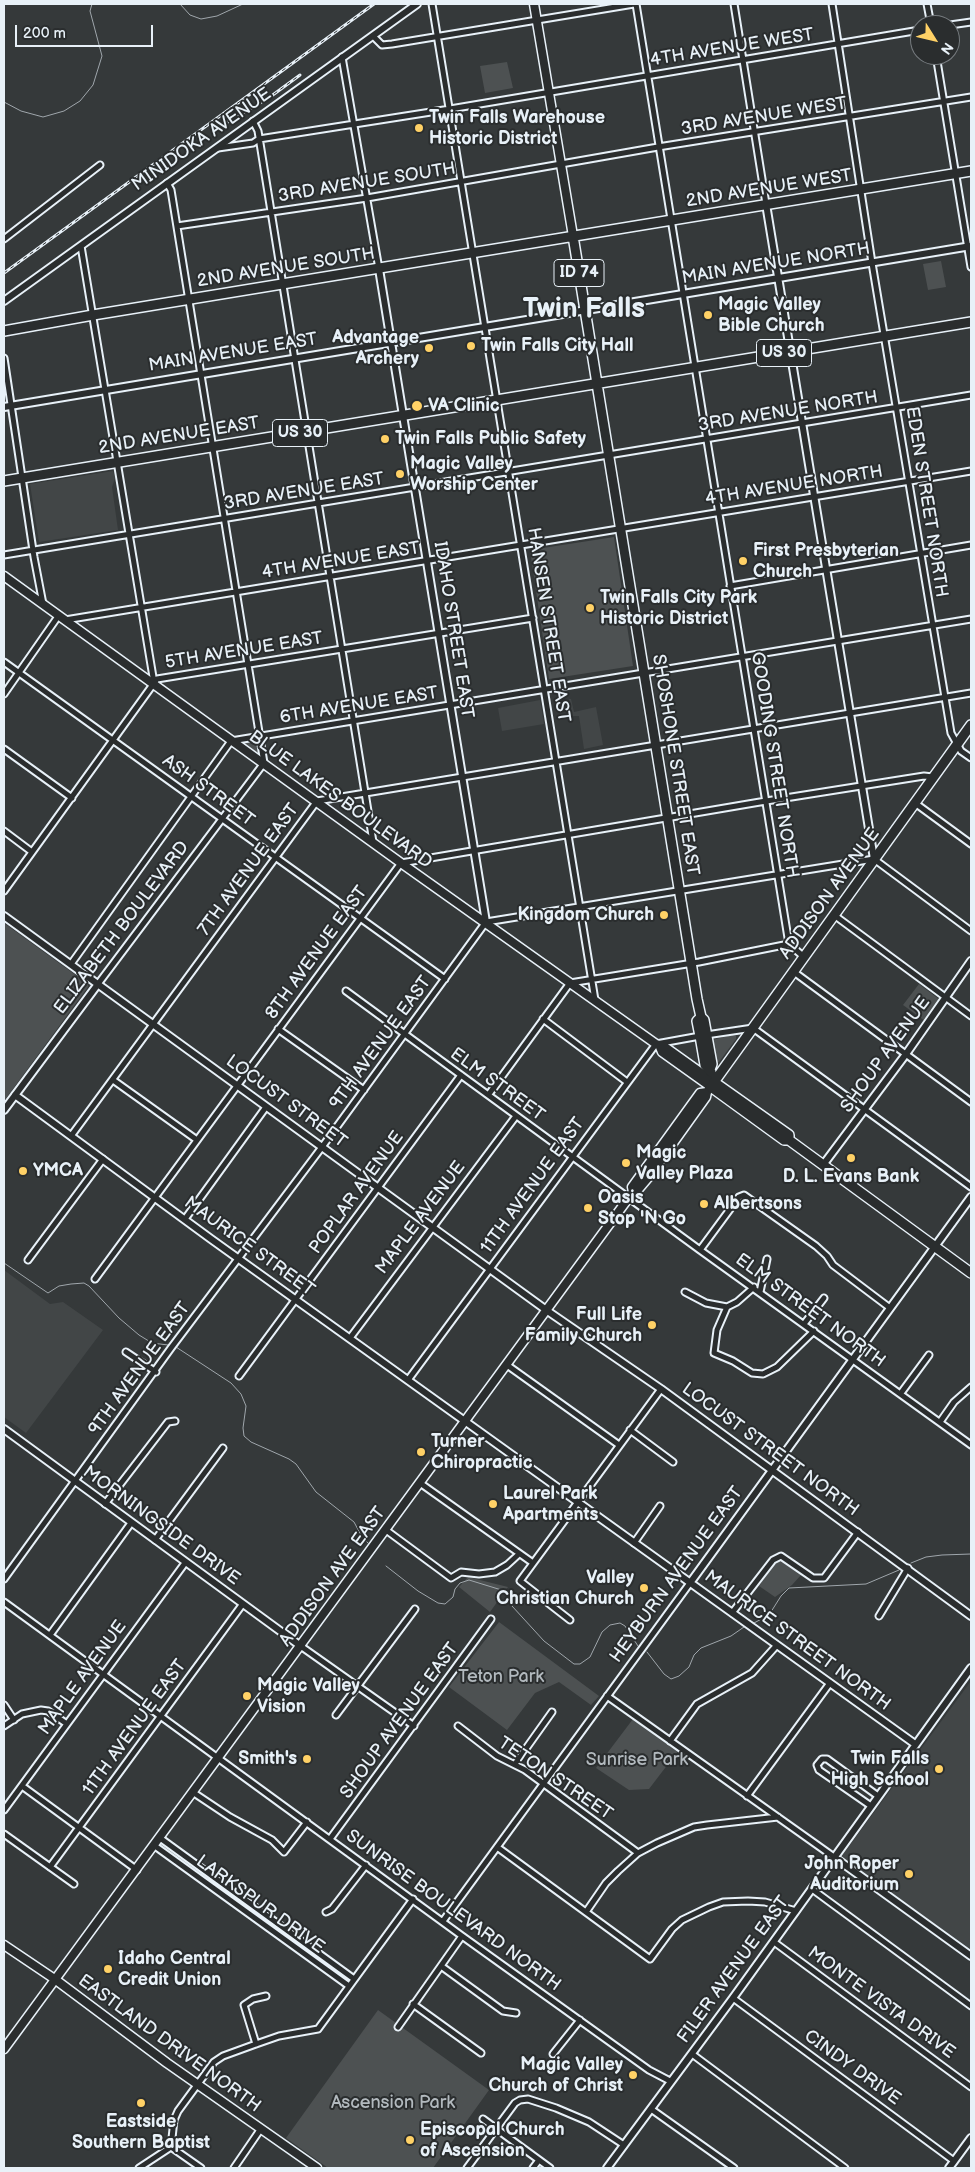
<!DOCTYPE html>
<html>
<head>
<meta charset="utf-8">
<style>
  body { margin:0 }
  #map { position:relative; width:975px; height:2172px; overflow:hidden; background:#35393a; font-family:"Balsamiq Sans",sans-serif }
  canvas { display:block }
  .frame { position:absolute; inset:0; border:5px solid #e8f1f8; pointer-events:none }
  .north { position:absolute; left:910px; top:15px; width:50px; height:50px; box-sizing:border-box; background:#2a2d2e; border:1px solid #767b7f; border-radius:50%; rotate:126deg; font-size:14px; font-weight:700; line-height:20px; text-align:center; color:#e8f1f8 }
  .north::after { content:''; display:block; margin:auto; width:18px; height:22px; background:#ffd166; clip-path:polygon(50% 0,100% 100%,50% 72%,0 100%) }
  .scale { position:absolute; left:15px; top:25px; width:138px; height:22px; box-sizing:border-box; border:2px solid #e8f1f8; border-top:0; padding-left:6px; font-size:15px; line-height:18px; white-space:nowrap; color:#e8f1f8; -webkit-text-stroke:4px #2a2d2e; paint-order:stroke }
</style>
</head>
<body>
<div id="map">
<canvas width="975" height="2172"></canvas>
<div class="frame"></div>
<div class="north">N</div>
<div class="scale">200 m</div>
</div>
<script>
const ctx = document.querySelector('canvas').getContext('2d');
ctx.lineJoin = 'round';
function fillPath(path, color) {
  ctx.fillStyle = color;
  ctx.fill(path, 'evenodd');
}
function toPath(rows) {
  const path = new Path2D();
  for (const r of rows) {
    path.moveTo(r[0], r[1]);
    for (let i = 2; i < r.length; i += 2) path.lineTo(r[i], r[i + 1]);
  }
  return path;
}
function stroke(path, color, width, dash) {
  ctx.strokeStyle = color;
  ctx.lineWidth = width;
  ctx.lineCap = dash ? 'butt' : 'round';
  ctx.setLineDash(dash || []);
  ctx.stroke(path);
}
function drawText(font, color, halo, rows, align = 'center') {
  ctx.font = font + ' "Balsamiq Sans",sans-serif';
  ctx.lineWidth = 4;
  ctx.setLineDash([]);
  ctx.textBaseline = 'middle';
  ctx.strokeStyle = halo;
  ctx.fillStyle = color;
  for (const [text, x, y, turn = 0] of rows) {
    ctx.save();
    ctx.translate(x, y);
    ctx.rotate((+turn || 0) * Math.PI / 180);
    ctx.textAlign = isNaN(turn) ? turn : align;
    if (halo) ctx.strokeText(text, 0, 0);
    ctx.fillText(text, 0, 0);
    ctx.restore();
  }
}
fillPath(toPath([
  [113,471,115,478,112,487,118,530,39,542,30,484],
  [569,699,571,699,574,712,596,707,603,745,584,749,579,716,571,716],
  [540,700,544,724,502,731,498,708],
  [4,1270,50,1304,63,1302,103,1330,26,1433,4,1417],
  [971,1681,971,1951,841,1857]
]), '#424647');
fillPath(toPath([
  [507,62,513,88,485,93,480,66],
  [941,261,946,287,928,290,923,264],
  [614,537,633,666,549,679,530,550],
  [259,736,264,763,231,741],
  [4,923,88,984,88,987,4,1101],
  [919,984,940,1000,925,1021,903,1005],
  [732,1035,736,1036,736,1039,719,1062,715,1062,712,1040],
  [778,1559,801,1575,792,1585,775,1597,759,1586],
  [468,1577,508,1587,490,1612,459,1587],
  [499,1622,599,1696,591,1705,559,1682,535,1693,507,1730,449,1687],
  [633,1719,678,1751,649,1789,629,1790,596,1768],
  [378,2010,489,2090,433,2168,328,2168,286,2138]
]), '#4d5152');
stroke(toPath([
  [180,4,190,15,201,19,217,16,243,4],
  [4,102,21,111,43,117,64,111,80,101,93,85,102,56,90,11,92,4],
  [4,1263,48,1293,59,1286,71,1284,84,1283,89,1286,119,1318,139,1335,152,1343,168,1345],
  [176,1347,231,1383,241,1394,246,1406,243,1428,244,1436,251,1442,289,1459,296,1464,316,1492,354,1522,362,1537,368,1543],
  [911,1563,926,1557,942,1555,971,1554],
  [386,1566,418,1591,438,1603,445,1604,453,1597,455,1589,460,1583,469,1580,508,1592,512,1606,544,1641,574,1664,580,1664,590,1657,602,1632,610,1625,620,1623,625,1626,638,1646],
  [754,1623,769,1615,781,1596,789,1588,866,1584,899,1570],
  [647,1652,664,1674,671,1679,679,1676,689,1667,694,1655,701,1648,731,1636,744,1627]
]), '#a0a7ac', 1);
const minor = toPath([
  [432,4,595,1000],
  [636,4,789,944],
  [734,4,766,204],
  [832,4,872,263,951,733,961,751,971,758],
  [927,4,931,25],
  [950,25,971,22],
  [373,36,382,45,392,44,634,4],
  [936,55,971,267],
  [342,57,379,269],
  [253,121,258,131,373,842],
  [218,148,253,143,259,139,450,109,920,30],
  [177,226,367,198,658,147,971,97],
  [4,239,100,165],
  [81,246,154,683],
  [4,358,34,557,43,604],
  [4,555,971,395],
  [730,586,971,545],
  [65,620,971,471],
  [4,662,445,979],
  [4,694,59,615],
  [4,749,72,798],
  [915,803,971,844],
  [4,831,32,852],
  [4,891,157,679,533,618],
  [834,915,971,1016],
  [71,964,231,741,971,619],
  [794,972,971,1102],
  [98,984,264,763,171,190,167,183],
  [346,991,700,1250,971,1445],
  [543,1019,627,1082],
  [278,1029,364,1090],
  [706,1035,753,1028,971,1187],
  [113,1080,197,1140],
  [489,1094,570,983,699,962,789,944,804,957],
  [71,1136,317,801,971,693],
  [185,1219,266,1107],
  [700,1250,739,1197,744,1195,816,1246,827,1256,833,1265,890,1308],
  [28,1260,103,1159],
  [95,1279,401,863,760,802,924,776,933,777],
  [754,1287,737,1302,727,1307,717,1330,714,1353,733,1361,752,1373,763,1374,777,1367,814,1331],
  [685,1292,706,1303,727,1307],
  [760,1292,767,1259],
  [804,1324,824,1298],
  [350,1338,516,1116],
  [126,1352,156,1372],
  [507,1365,619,1445],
  [239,1376,461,1075],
  [408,1380,656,1044,700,1036],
  [901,1393,929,1355],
  [940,1422,954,1402,971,1387],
  [630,1430,673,1462],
  [420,1483,533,1563],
  [105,1504,168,1422,175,1421],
  [386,1530,451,1578,461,1572,479,1574,495,1572,507,1565,519,1554],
  [155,1540,223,1448],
  [634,1543,660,1506],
  [4,1579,171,1348,322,1147,486,922,874,859,971,931],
  [4,1602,462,1936,649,2070,670,2081],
  [732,1613,773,1560,781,1556,813,1578,824,1578,858,1532],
  [879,1616,908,1568],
  [570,1620,520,1581,661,1389],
  [50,1635,131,1523],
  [302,1647,414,1726],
  [607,1696,834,1857],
  [4,1705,14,1720],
  [336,1715,415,1609],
  [4,1726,22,1714,41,1710,48,1711,67,1724],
  [458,1726,497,1756,525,1770,638,1853],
  [670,1741,697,1704,752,1673,777,1645],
  [515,1764,552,1712],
  [22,1786,137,1870],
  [194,1793,230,1817,272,1840,284,1852,307,1822],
  [747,1796,830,1683],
  [871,1806,819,1770,817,1765,822,1759,827,1759,878,1796],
  [4,1810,185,1563],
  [4,1834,74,1884],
  [160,1838,354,1979],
  [330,1839,491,1619],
  [155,1846,349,1986],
  [497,1847,650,1959,672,1929,682,1920,709,1907,723,1902,748,1901,765,1902,796,1911],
  [50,1867,242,1605],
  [812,1889,971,2006],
  [326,1912,332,1909,366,1865],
  [586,1912,606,1883,618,1871,638,1853,657,1843,694,1827,707,1825,778,1817],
  [443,1921,690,1583],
  [774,1942,971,2087],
  [441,1966,503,2011,516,2013],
  [733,1998,954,2161],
  [413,2004,481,2053],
  [398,2027,462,1936],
  [256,2044,244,2005,253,1999,266,1996],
  [553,2054,580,2020],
  [692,2054,845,2168],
  [651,2109,734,2168],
  [483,2119,550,2168],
  [171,2147,201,2168],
  [139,2168,171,2147,174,2120,178,2111,214,2062,223,2056,256,2044,279,2036,318,2029,413,1899],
  [234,2168,260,2130],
  [467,2168,515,2103,520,2100,528,2099,556,2108,589,2122,624,2145],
  [533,2168,539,2160]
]);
const tertiary = toPath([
  [766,204,874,859],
  [379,269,486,922],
  [4,301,417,4],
  [4,407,971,246],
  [4,916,549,1312,661,1389,971,1616],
  [15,1095,211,1239,915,1744],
  [4,1110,98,984],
  [823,1165,906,1054,971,961],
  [4,1429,302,1647],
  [690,1583,971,1197],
  [834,1857,971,1956],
  [607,2168,733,1998,971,1668],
  [949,2168,971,2138]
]);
const secondary = toPath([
  [534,4,573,236],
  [4,576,401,863,656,1044,665,1047,714,1082,707,1092,706,1097,648,1178,637,1191,633,1192,4,2049],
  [660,1047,662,1052,711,1087],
  [633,1192,632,1187,700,1093,707,1092],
  [4,1945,56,1980,167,2063,317,2168]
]);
const primary = toPath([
  [573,236,697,999,701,1017,704,1020,712,1064,710,1069],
  [4,331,93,315,971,171],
  [4,481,971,322],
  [701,1017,697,1021,700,1036,705,1065,711,1072],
  [714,1082,971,725],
  [714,1082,789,1135,789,1140],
  [711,1087,784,1140,789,1140,971,1273]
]);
stroke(minor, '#e8f1f8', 9);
stroke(tertiary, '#e8f1f8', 10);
stroke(secondary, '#e8f1f8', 11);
stroke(primary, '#e8f1f8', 12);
stroke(minor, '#2a2d2e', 5);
stroke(tertiary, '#2a2d2e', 6);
stroke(secondary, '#2a2d2e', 8);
stroke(primary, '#2a2d2e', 9);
const rail = toPath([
  [226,123,270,97,300,75],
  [4,273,374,4]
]);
stroke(rail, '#e8f1f8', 3);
stroke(rail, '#2a2d2e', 1, [4]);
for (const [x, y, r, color] of [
  [419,128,5,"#ffd166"],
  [708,315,5,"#ffd166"],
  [471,346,5,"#ffd166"],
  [429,348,5,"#ffd166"],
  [417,406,6,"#ffd166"],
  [385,439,5,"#ffd166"],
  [400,474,5,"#ffd166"],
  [743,561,5,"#ffd166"],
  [590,608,5,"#ffd166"],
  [664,915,5,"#ffd166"],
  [851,1158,5,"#ffd166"],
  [626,1163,5,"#ffd166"],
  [23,1171,5,"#ffd166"],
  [704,1204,5,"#ffd166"],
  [588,1208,5,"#ffd166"],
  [652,1325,5,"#ffd166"],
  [421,1452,5,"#ffd166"],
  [493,1504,5,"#ffd166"],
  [644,1588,5,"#ffd166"],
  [247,1696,5,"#ffd166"],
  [307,1759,5,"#ffd166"],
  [939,1769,5,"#ffd166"],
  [909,1874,5,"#ffd166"],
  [108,1969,5,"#ffd166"],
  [633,2075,5,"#ffd166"],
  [141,2103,5,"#ffd166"],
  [410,2140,5,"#ffd166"]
]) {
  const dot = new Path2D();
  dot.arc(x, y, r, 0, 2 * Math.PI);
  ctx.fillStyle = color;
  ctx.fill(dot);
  stroke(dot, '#2a2d2e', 2);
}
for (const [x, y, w] of [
  [579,273,50],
  [784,353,55],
  [300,433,55]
]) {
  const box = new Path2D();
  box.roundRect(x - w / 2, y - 13.5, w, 27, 4);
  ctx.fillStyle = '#2a2d2e';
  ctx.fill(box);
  stroke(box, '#e8f1f8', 1);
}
drawText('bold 16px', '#e8f1f8', null, [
  ["ID 74",579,273],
  ["US 30",784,353],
  ["US 30",300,433]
]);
drawText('18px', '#e8f1f8', '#2a2d2e', [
  ["4TH AVENUE WEST",732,48,-9],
  ["3RD AVENUE WEST",764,117,-9],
  ["MINIDOKA AVENUE",202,140,-35],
  ["3RD AVENUE SOUTH",367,183,-9],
  ["2ND AVENUE WEST",769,189,-9],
  ["MAIN AVENUE NORTH",776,264,-9],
  ["2ND AVENUE SOUTH",286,268,-9],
  ["MAIN AVENUE EAST",233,353,-9],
  ["3RD AVENUE NORTH",788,412,-9],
  ["2ND AVENUE EAST",179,436,-9],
  ["4TH AVENUE NORTH",794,486,-9],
  ["3RD AVENUE EAST",304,492,-9],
  ["EDEN STREET NORTH",926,502,81],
  ["4TH AVENUE EAST",341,561,-9],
  ["HANSEN STREET EAST",548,625,81],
  ["IDAHO STREET EAST",453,630,81],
  ["5TH AVENUE EAST",244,651,-9],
  ["6TH AVENUE EAST",359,706,-9],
  ["SHOSHONE STREET EAST",675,765,81],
  ["GOODING STREET NORTH",774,765,81],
  ["ASH STREET",208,791,36],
  ["BLUE LAKES BOULEVARD",340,800,36],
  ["7TH AVENUE EAST",249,870,-54],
  ["ADDISON AVENUE",830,894,-54],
  ["ELIZABETH BOULEVARD",122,928,-53],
  ["8TH AVENUE EAST",317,953,-54],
  ["9TH AVENUE EAST",381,1043,-54],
  ["SHOUP AVENUE",886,1055,-54],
  ["ELM STREET",497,1085,36],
  ["LOCUST STREET",286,1102,36],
  ["11TH AVENUE EAST",533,1186,-54],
  ["POPLAR AVENUE",357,1193,-54],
  ["MAPLE AVENUE",421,1218,-53],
  ["MAURICE STREET",249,1247,36],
  ["ELM STREET NORTH",810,1311,36],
  ["9TH AVENUE EAST",140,1369,-54],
  ["LOCUST STREET NORTH",770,1450,36],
  ["MORNINGSIDE DRIVE",161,1526,36],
  ["HEYBURN AVENUE EAST",677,1575,-54],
  ["ADDISON AVE EAST",333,1577,-54],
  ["MAURICE STREET NORTH",797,1641,36],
  ["MAPLE AVENUE",83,1678,-54],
  ["SHOUP AVENUE EAST",400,1721,-54],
  ["11TH AVENUE EAST",135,1728,-54],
  ["TETON STREET",555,1779,34],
  ["LARKSPUR DRIVE",260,1905,36],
  ["SUNRISE BOULEVARD NORTH",453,1911,36],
  ["FILER AVENUE EAST",734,1970,-54],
  ["MONTE VISTA DRIVE",881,2003,36],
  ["EASTLAND DRIVE NORTH",169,2044,36],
  ["CINDY DRIVE",852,2068,36]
]);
drawText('bold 18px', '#e8f1f8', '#2a2d2e', [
  ["Twin Falls Warehouse",429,118],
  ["Historic District",429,139],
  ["Magic Valley",718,305],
  ["Bible Church",718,326],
  ["Advantage",419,338,"right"],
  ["Archery",419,359,"right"],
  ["Twin Falls City Hall",481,346],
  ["VA Clinic",428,406],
  ["Twin Falls Public Safety",395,439],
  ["Magic Valley",410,464],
  ["Worship Center",410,485],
  ["First Presbyterian",753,551],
  ["Church",753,572],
  ["Twin Falls City Park",600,598],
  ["Historic District",600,619],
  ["Kingdom Church",654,915,"right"],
  ["Magic",636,1153],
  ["Valley Plaza",636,1174],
  ["YMCA",33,1171],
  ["D. L. Evans Bank",851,1177,"center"],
  ["Oasis",598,1198],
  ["Stop 'N Go",598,1219],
  ["Albertsons",714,1204],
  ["Full Life",642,1315,"right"],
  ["Family Church",642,1336,"right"],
  ["Turner",431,1442],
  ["Chiropractic",431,1463],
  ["Laurel Park",503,1494],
  ["Apartments",503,1515],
  ["Valley",634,1578,"right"],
  ["Christian Church",634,1599,"right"],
  ["Magic Valley",257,1686],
  ["Vision",257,1707],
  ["Smith's",297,1759,"right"],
  ["Twin Falls",929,1759,"right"],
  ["High School",929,1780,"right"],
  ["John Roper",899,1864,"right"],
  ["Auditorium",899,1885,"right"],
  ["Idaho Central",118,1959],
  ["Credit Union",118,1980],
  ["Magic Valley",623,2065,"right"],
  ["Church of Christ",623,2086,"right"],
  ["Eastside",141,2122,"center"],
  ["Southern Baptist",141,2143,"center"],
  ["Episcopal Church",420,2130],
  ["of Ascension",420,2151]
], 'left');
drawText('18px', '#b2b9be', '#2a2d2e', [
  ["Teton Park",501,1677],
  ["Sunrise Park",637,1760],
  ["Ascension Park",393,2103]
]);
drawText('bold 28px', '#e8f1f8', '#2a2d2e', [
  ["Twin Falls",584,310]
]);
</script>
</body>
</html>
